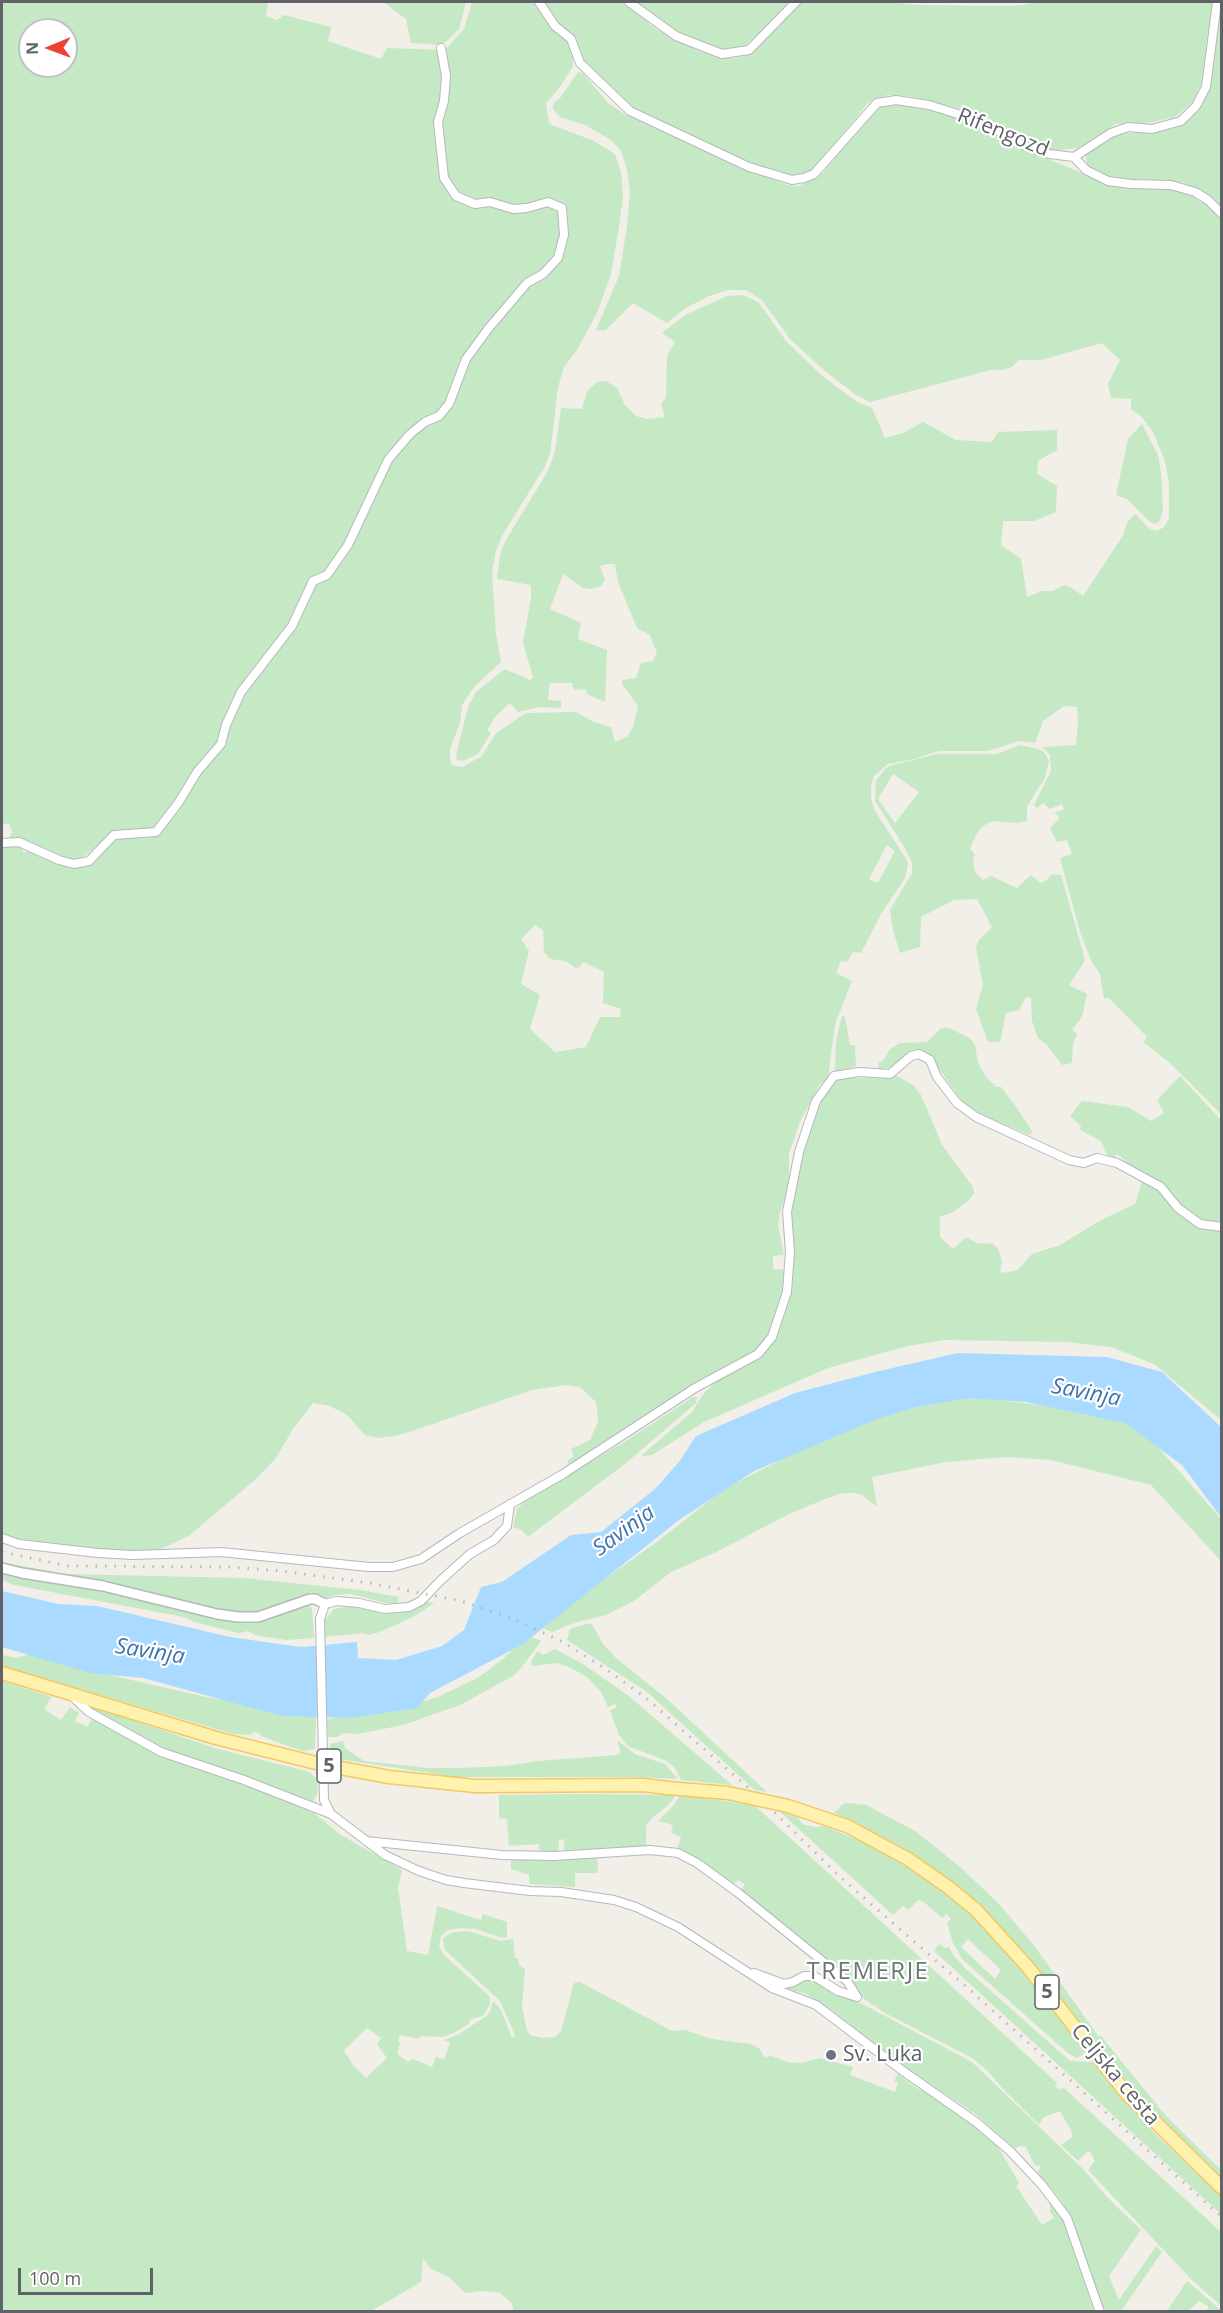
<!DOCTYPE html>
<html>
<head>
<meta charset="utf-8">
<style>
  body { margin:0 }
  #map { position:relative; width:1223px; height:2313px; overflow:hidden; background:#f1efe8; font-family:"Open Sans",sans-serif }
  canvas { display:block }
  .frame { position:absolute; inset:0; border:3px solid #5f6368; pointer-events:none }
  .north { position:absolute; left:18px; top:18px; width:60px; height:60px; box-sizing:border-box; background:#fff; border:2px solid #bfc1c3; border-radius:50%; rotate:269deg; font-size:16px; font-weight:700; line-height:24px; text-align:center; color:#5f6368 }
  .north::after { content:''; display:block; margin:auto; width:21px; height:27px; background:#ea4335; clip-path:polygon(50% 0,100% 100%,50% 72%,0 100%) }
  .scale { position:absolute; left:18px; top:2268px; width:135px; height:27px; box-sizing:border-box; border:3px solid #5f6368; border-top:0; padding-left:8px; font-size:18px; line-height:21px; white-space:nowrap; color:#5f6368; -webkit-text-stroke:4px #fff; paint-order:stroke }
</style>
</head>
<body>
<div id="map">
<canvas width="1223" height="2313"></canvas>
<div class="frame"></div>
<div class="north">N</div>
<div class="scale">100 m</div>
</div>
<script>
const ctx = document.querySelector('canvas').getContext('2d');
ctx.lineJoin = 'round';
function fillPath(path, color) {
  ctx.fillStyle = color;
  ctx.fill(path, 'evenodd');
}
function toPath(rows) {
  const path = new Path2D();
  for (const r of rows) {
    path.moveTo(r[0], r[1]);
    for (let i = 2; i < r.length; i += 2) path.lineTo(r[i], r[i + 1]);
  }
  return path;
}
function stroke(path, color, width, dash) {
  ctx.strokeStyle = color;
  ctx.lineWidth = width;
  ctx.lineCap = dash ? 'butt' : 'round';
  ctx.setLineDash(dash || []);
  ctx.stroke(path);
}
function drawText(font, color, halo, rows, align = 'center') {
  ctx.font = font + ' "Open Sans",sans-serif';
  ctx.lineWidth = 4.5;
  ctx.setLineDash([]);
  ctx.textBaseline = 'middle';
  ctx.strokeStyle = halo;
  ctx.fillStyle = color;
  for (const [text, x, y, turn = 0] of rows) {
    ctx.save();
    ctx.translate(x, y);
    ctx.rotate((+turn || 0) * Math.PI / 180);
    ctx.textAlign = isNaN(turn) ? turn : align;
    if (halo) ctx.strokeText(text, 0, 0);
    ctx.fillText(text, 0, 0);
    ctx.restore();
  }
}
fillPath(toPath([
  [2,2,268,2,266,16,277,20,284,15,331,27,328,41,381,59,387,48,445,50,464,29,472,2,535,2,554,30,569,41,573,53,573,66,560,87,546,103,549,124,592,140,615,154,621,172,623,196,619,227,611,274,597,313,577,350,564,367,558,387,550,454,544,468,502,536,496,550,492,572,496,634,501,662,474,687,462,705,460,723,450,749,450,759,452,765,462,767,482,756,496,733,526,713,576,712,594,722,611,727,615,742,628,736,633,727,638,706,622,684,622,680,636,678,641,663,653,661,657,653,650,635,637,628,618,582,615,564,608,564,600,566,605,580,601,586,591,589,583,588,563,574,550,609,581,623,578,639,607,650,605,702,587,694,586,689,574,690,572,683,550,683,548,700,561,701,561,708,540,707,518,712,510,703,495,717,487,730,491,733,478,754,463,761,457,760,456,755,468,707,476,692,505,669,530,680,533,678,523,642,531,599,531,585,497,579,497,576,501,551,507,538,548,471,555,451,561,408,582,409,587,391,597,382,606,381,617,388,625,405,636,416,647,419,665,417,661,404,666,398,667,356,675,342,662,333,685,315,727,296,740,295,748,297,759,303,786,341,821,375,857,402,872,408,885,438,903,433,923,422,956,440,992,442,998,432,1057,430,1057,450,1038,461,1037,474,1057,486,1056,512,1034,521,1003,521,1001,545,1021,559,1027,597,1042,591,1052,591,1065,585,1072,588,1083,596,1122,537,1128,521,1135,514,1150,529,1158,531,1165,526,1169,518,1169,483,1165,461,1153,432,1141,416,1131,409,1131,399,1111,398,1108,384,1120,360,1102,343,1041,360,1019,360,1012,367,1003,370,991,370,870,402,856,395,824,370,790,339,762,300,746,290,728,290,709,296,684,309,667,323,633,303,606,330,596,330,619,276,627,227,630,192,627,169,621,151,611,140,585,125,560,117,553,109,553,104,561,97,578,72,583,73,608,103,623,113,736,166,788,185,799,186,823,173,865,118,875,109,896,104,959,116,976,123,1019,147,1094,178,1176,189,1193,195,1205,202,1221,219,1221,1114,1170,1063,1143,1042,1147,1037,1109,998,1104,999,1100,974,1092,962,1080,932,1060,858,1072,854,1067,840,1057,842,1050,828,1060,818,1055,813,1064,809,1062,804,1050,809,1043,803,1037,808,1034,805,1051,771,1050,755,1042,747,1076,745,1078,722,1077,707,1064,706,1043,721,1035,743,1019,741,988,751,939,751,914,759,888,764,874,776,871,786,871,799,875,811,908,862,907,869,905,878,881,914,861,953,853,952,847,962,841,961,836,973,852,981,835,1024,828,1078,820,1084,800,1122,789,1153,789,1187,780,1212,778,1225,784,1255,773,1256,773,1269,786,1270,785,1286,773,1325,759,1348,694,1384,616,1437,569,1464,567,1461,574,1456,571,1449,590,1440,598,1422,597,1407,595,1401,580,1387,566,1385,532,1390,415,1430,395,1436,378,1438,365,1435,347,1415,330,1406,313,1403,293,1429,276,1458,257,1478,190,1535,167,1546,157,1550,136,1551,97,1550,48,1545,2,1535,2,843,5,842,22,847,23,852,26,852,27,849,61,862,83,860,115,837,148,830,114,833,84,856,77,860,64,860,10,837,12,832,9,823,2,825],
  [30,30,66,30,66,66,30,66],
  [887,845,895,851,878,883,869,879],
  [535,925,543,930,544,952,550,959,565,961,576,968,580,967,583,962,604,972,603,1003,621,1009,620,1017,600,1017,586,1047,555,1052,530,1029,540,995,521,984,529,951,521,939],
  [383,2,466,2,459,29,448,40,440,45,411,43,406,19],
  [544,2,626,2,653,27,696,50,718,57,735,58,746,55,755,50,801,2,889,2,917,5,1005,6,1023,5,1035,2,1214,2,1207,38,1203,79,1193,102,1175,117,1148,123,1116,124,1078,148,1051,151,1029,142,969,111,909,96,888,95,875,99,868,103,813,171,798,176,787,176,744,160,633,110,585,63,571,33,553,18],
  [636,2,789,2,772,22,747,44,741,48,727,50,691,40,655,19],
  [1221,5,1221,208,1202,191,1181,182,1114,178,1094,172,1087,165,1086,154,1106,140,1117,134,1168,130,1177,127,1198,110,1206,96,1212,79],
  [1142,424,1158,455,1161,472,1163,510,1160,520,1156,524,1150,522,1127,499,1116,495,1128,439],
  [1019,745,1038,749,1044,752,1049,761,1045,778,1027,806,1027,821,1017,823,993,821,983,826,977,833,970,849,975,854,973,860,975,872,983,880,991,876,1017,888,1031,875,1041,883,1047,880,1051,874,1061,875,1084,956,1084,962,1069,985,1087,994,1082,1017,1072,1030,1077,1034,1073,1044,1072,1063,1062,1065,1047,1045,1038,1038,1032,1021,1031,998,1026,997,1019,1010,1006,1013,1000,1042,988,1042,976,1009,983,985,976,948,978,941,992,927,977,899,954,900,921,917,920,947,900,953,893,930,890,910,912,873,912,863,905,848,875,801,876,780,886,768,892,765,937,754,997,754],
  [893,774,919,792,895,823,878,799],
  [842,1016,845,1017,850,1045,855,1045,856,1066,835,1072,836,1041],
  [941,1028,949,1028,971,1039,975,1045,978,1063,986,1077,996,1087,1001,1087,1014,1104,1032,1131,1030,1135,1011,1127,990,1123,964,1104,935,1063,908,1054,893,1067,879,1069,878,1063,883,1061,890,1049,900,1043,927,1042],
  [892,1073,913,1085,921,1095,942,1145,973,1187,974,1193,969,1200,953,1212,940,1217,940,1237,953,1249,964,1239,968,1238,977,1243,993,1244,998,1249,1002,1261,1000,1271,1004,1273,1018,1270,1032,1254,1060,1245,1101,1220,1135,1204,1143,1178,1161,1192,1190,1222,1221,1230,1221,1420,1154,1364,1111,1347,1068,1342,945,1340,908,1346,828,1368,704,1422,652,1455,641,1456,692,1412,704,1393,714,1383,774,1338,784,1318,793,1278,791,1252,784,1229,796,1185,796,1152,822,1097,835,1081,847,1075,856,1074,857,1078,873,1078,875,1075],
  [1180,1076,1221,1120,1221,1224,1207,1222,1191,1214,1160,1182,1127,1163,1118,1154,1115,1155,1117,1158,1108,1157,1101,1141,1080,1130,1081,1126,1070,1116,1082,1101,1128,1107,1151,1121,1164,1113,1157,1100],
  [693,1397,697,1397,696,1403,626,1463,528,1537,522,1530,513,1527,517,1509,525,1501,624,1442],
  [975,1397,1071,1409,1130,1424,1149,1437,1221,1519,1221,1561,1151,1485,1051,1460,1009,1457,980,1459,946,1462,872,1477,877,1507,862,1495,854,1493,842,1493,828,1498,791,1513,716,1552,671,1572,634,1601,606,1615,577,1622,552,1632,543,1628,562,1610,662,1538,724,1489,825,1437,862,1421,952,1398],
  [2,1562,64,1574,243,1578,360,1590,399,1597,397,1603,386,1603,351,1594,335,1595,327,1598,311,1592,268,1613,234,1614,2,1566],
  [2,1570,59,1580,234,1620,309,1605,312,1609,314,1638,286,1640,255,1635,248,1631,239,1633,194,1622,184,1617,14,1585,2,1579],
  [423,1601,434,1603,415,1616,380,1632,368,1635,363,1633,324,1637,323,1622,334,1609,350,1606,381,1612,401,1613,412,1610],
  [586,1624,592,1624,603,1644,616,1658,667,1699,767,1792,755,1790,647,1692,567,1640,570,1629],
  [527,1635,541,1641,522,1667,513,1676,460,1705,403,1725,358,1734,343,1733,337,1737,328,1737,327,1719,390,1711,438,1697,479,1677,503,1659],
  [555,1649,583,1664,630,1697,732,1785,681,1780,674,1767,667,1761,628,1746,619,1735,610,1711,617,1707,615,1704,608,1707,601,1692,587,1677,569,1667,557,1663,532,1666,531,1661,538,1651,543,1655],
  [29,1654,75,1667,206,1697,316,1714,315,1749,303,1751,274,1741,261,1736,260,1733,253,1732,252,1735,233,1734,2,1666,2,1655,17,1658],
  [2,1681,52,1697,44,1709,61,1720,70,1707,79,1713,75,1721,87,1727,92,1719,169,1759,277,1797,314,1813,341,1835,402,1870,398,1888,407,1951,428,1955,437,1906,481,1920,483,1914,507,1922,507,1938,499,1937,476,1929,460,1928,448,1930,441,1936,439,1945,443,1954,487,1994,490,1998,490,2004,483,2016,471,2019,469,2024,453,2033,442,2037,420,2036,419,2039,400,2035,398,2041,400,2043,397,2054,408,2062,413,2059,432,2067,436,2057,444,2060,450,2043,444,2040,459,2034,485,2017,490,2012,493,2001,501,2010,512,2038,515,2035,500,2001,444,1949,443,1939,446,1936,454,1932,469,1931,500,1941,513,1939,515,1958,518,1958,519,1965,525,1969,522,2007,527,2030,530,2035,542,2038,555,2037,561,2031,574,1983,580,1982,672,2031,685,2030,712,2039,751,2044,760,2049,764,2057,772,2056,788,2062,802,2063,820,2058,853,2067,850,2075,895,2092,898,2083,894,2081,898,2074,918,2089,926,2092,961,2115,995,2142,1019,2183,1016,2186,1042,2225,1054,2218,1050,2211,1050,2204,1053,2201,1065,2224,1094,2311,514,2311,511,2302,500,2293,481,2291,465,2293,450,2278,430,2268,423,2258,421,2282,371,2311,2,2311],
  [367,2028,381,2038,377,2044,387,2058,366,2078,353,2065,344,2050],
  [93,1707,218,1749,310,1772,318,1781,317,1795,313,1801,300,1801,281,1790,162,1751,132,1730,122,1728,92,1711],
  [617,1740,635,1754,665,1764,678,1779,633,1777,455,1777,339,1759,331,1750,330,1744,343,1741,345,1748,364,1761,428,1768,460,1768,505,1766,539,1761,616,1755,621,1753],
  [579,1794,676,1795,668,1805,650,1820,646,1826,646,1849,564,1853,564,1839,559,1840,558,1853,540,1853,539,1844,509,1846,507,1819,499,1818,499,1795],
  [680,1795,754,1805,1057,2083,1055,2086,1059,2089,1064,2088,1221,2232,1221,2306,1192,2280,1088,2170,1095,2161,1090,2151,1087,2152,1078,2161,1061,2145,1073,2137,1071,2130,1060,2111,1044,2117,1039,2125,1002,2088,987,2070,972,2058,885,2013,863,1998,740,1892,745,1884,738,1880,732,1886,714,1871,677,1850,681,1837,671,1833,673,1825,658,1821,673,1806],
  [847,1803,866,1805,915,1831,959,1866,999,1904,1035,1947,1099,2037,1101,2036,1166,2116,1221,2170,1221,2181,1146,2106,1026,1954,980,1905,935,1869,905,1849,849,1819,834,1813,843,1804],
  [779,1811,795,1815,804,1825,816,1827,824,1826,869,1845,902,1863,942,1890,967,1911,1013,1958,1083,2047,1084,2054,1077,2058,1069,2054,962,1959,953,1943,947,1923,951,1919,947,1914,942,1918,924,1902,918,1900,908,1910,903,1906,893,1915],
  [968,1939,1001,1970,995,1979,961,1947],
  [597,1856,598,1873,575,1873,575,1887,529,1884,529,1875,511,1869,511,1858],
  [939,1944,945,1948,949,1947,954,1956,967,1970,1070,2061,1096,2062,1153,2132,1221,2196,1221,2214,934,1951],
  [802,1979,815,1979,972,2062,1083,2169,1109,2199,1141,2230,1109,2276,1119,2300,1156,2246,1162,2252,1121,2311,1103,2311,1067,2211,1060,2199,1037,2172,1041,2167,1039,2165,1036,2166,1031,2158,1026,2147,1019,2146,1015,2149,977,2115,901,2065,833,2011,804,1993,785,1989,786,1986],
  [1187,2281,1221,2310,1221,2311,1207,2311,1208,2306,1199,2301,1188,2311,1167,2311]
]), '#c5e8c5');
fillPath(toPath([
  [958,1353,1107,1357,1162,1372,1221,1427,1221,1517,1182,1465,1125,1423,1026,1402,970,1398,916,1407,877,1419,754,1471,679,1520,523,1644,430,1693,417,1708,349,1718,282,1716,143,1678,90,1673,2,1647,2,1591,58,1604,97,1606,230,1637,301,1647,357,1642,358,1658,396,1660,442,1646,464,1630,481,1587,502,1582,571,1535,601,1532,655,1489,679,1462,696,1436,795,1393,879,1371]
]), '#aadaff');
const minor = toPath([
  [539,2,555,26,571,39,580,63,630,111,749,167,792,180,804,178,814,174,877,103,896,100,929,105,980,121,1025,146,1049,154,1074,157,1111,133,1128,127,1152,129,1181,121,1196,106,1206,87,1217,2],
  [629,2,676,36,722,54,749,50,796,2],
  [1074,157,1086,170,1108,181,1131,184,1171,185,1195,192,1208,200,1222,214],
  [2,843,19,842,59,860,74,864,89,861,114,835,156,832,179,802,197,772,221,744,226,725,241,692,292,626,313,581,327,575,348,545,388,460,410,434,425,422,439,416,449,404,466,359,488,329,527,283,543,274,558,258,564,235,562,208,548,202,527,208,513,209,490,202,475,204,456,196,444,178,438,122,444,101,446,76,441,48],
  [2,1538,19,1544,98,1553,133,1555,221,1552,369,1567,393,1567,421,1559,460,1533,563,1474,695,1388,758,1354,772,1337,787,1292,790,1251,787,1212,799,1152,816,1101,834,1076,859,1072,890,1074,911,1056,919,1054,930,1060,937,1077,957,1103,976,1117,1069,1160,1084,1163,1097,1158,1117,1163,1161,1187,1178,1208,1200,1224,1222,1227],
  [72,1696,89,1712,161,1752,244,1780,331,1814,385,1855,419,1871,446,1880,464,1883,530,1891,561,1892,614,1900,636,1907,678,1927,772,1988,816,2005,903,2071,976,2122,1010,2151,1042,2185,1067,2218,1100,2312],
  [331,1814,324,1800,320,1619,325,1604,337,1601,359,1603,385,1609,409,1607,421,1601,440,1581,470,1554,494,1540,507,1526,510,1504],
  [366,1841,502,1855,554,1856,650,1850,678,1853,697,1863,737,1892,847,1981,857,1997],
  [754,1973,784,1984,793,1982,804,1976,814,1976,838,1991,857,1997]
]);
const tertiary = toPath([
  [2,1568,22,1573,103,1586,217,1614,238,1617,258,1617,310,1599,315,1599,325,1604]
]);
const primary = toPath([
  [2,1673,216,1738,324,1765,389,1777,475,1786,643,1785,668,1788],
  [847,1826,908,1859,948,1887,976,1910,1027,1966,1127,2094,1222,2188]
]);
stroke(minor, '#b5b8bc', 10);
stroke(tertiary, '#b5b8bc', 12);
stroke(primary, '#f2c960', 15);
stroke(minor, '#fff', 8);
stroke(tertiary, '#fff', 9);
stroke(primary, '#fff2af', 12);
stroke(toPath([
  [2,1552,69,1566,231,1567,281,1571,370,1583,461,1601,511,1618,561,1641,603,1667,646,1698,760,1798,840,1877,971,1991,1222,2217]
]), '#b6b7b8', 3, [1.5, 8]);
const primaryBridge = toPath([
  [668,1788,728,1793,788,1806,847,1826]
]);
stroke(primaryBridge, '#f2c960', 15, []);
stroke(primaryBridge, '#fff2af', 12);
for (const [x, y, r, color] of [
  [831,2055,6,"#6b7280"]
]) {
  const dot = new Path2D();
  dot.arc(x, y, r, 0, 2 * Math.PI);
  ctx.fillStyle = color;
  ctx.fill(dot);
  stroke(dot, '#fff', 2);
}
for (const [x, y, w] of [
  [329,1766,24],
  [1047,1992,24]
]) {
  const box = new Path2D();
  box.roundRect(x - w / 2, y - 17, w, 34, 4.5);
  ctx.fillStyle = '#fff';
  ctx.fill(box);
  stroke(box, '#5f6368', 1.5);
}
drawText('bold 20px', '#5f6368', null, [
  ["5",329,1766],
  ["5",1047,1992]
]);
drawText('21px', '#5f6368', '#fff', [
  ["Rifengozd",1003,133,22],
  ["Celjska cesta",1115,2075,50]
]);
drawText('21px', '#5b616d', '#fff', [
  ["Sv. Luka",843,2055]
], 'left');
drawText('italic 22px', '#4174aa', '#fff', [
  ["Savinja",1086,1393,11],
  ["Savinja",624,1531,-36],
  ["Savinja",150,1652,9]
]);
ctx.letterSpacing = '1.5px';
drawText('24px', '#70757a', '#fff', [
  ["TREMERJE",868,1972]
]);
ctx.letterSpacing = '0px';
</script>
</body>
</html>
